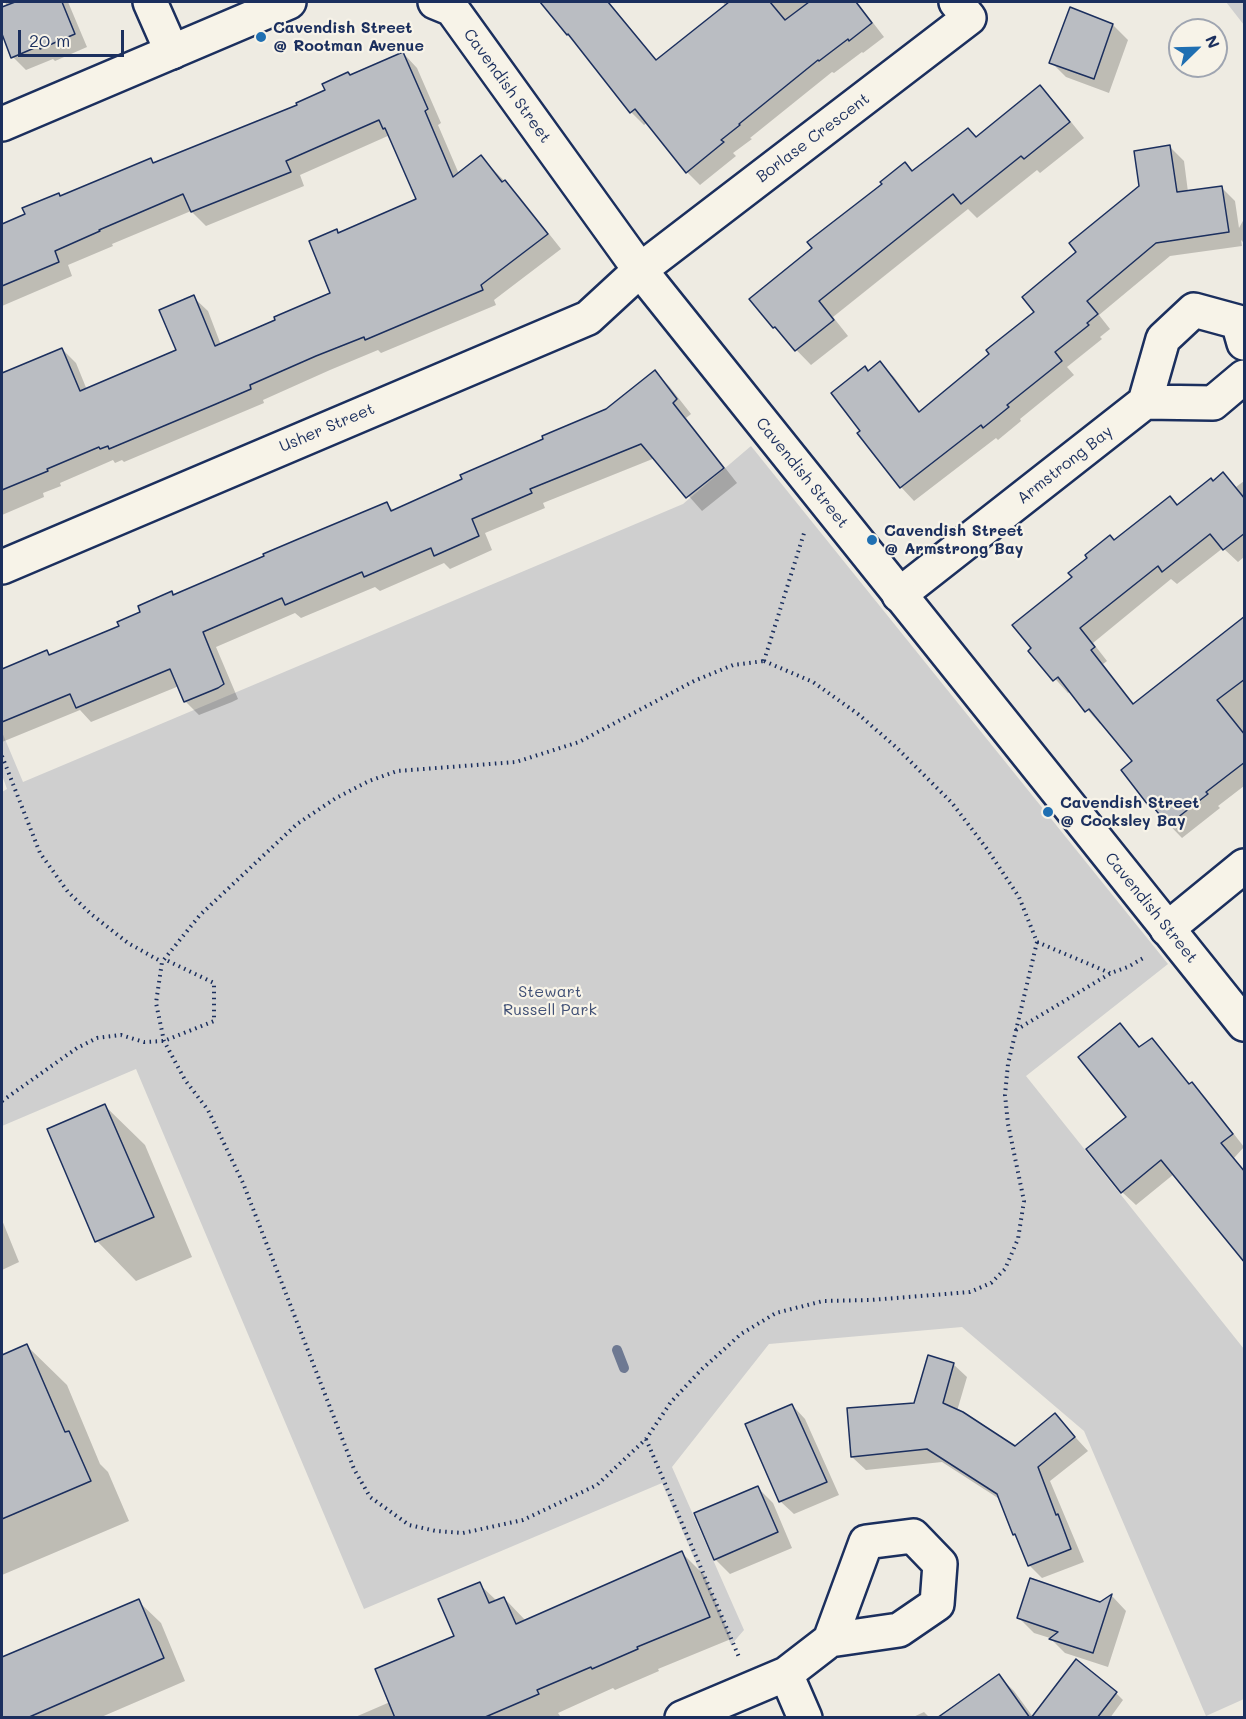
<!DOCTYPE html>
<html>
<head>
<meta charset="utf-8">
<style>
  body { margin:0 }
  #map { position:relative; width:1246px; height:1719px; overflow:hidden; background:#eeebe2; font-family:Mali,sans-serif }
  canvas { display:block }
  .frame { position:absolute; inset:0; border:3px solid #1b2f5e; pointer-events:none }
  .north { position:absolute; left:1168px; top:18px; width:60px; height:60px; box-sizing:border-box; background:#f7f3e8; border:2px solid #9fa5b1; border-radius:50%; rotate:67deg; font-size:16px; font-weight:700; line-height:24px; text-align:center; color:#1b2f5e }
  .north::after { content:''; display:block; margin:auto; width:21px; height:27px; background:#1f6fb2; clip-path:polygon(50% 0,100% 100%,50% 72%,0 100%) }
  .scale { position:absolute; left:18px; top:30px; width:106px; height:27px; box-sizing:border-box; border:3px solid #1b2f5e; border-top:0; padding-left:8px; font-size:18px; line-height:21px; white-space:nowrap; color:#1b2f5e; -webkit-text-stroke:4px #f7f3e8; paint-order:stroke }
</style>
</head>
<body>
<div id="map">
<canvas width="1246" height="1719"></canvas>
<div class="frame"></div>
<div class="north">N</div>
<div class="scale">20 m</div>
</div>
<script>
const ctx = document.querySelector('canvas').getContext('2d');
ctx.lineJoin = 'round';
function fillPath(path, color) {
  ctx.fillStyle = color;
  ctx.fill(path, 'evenodd');
}
function toPath(rows) {
  const path = new Path2D();
  for (const r of rows) {
    path.moveTo(r[0], r[1]);
    for (let i = 2; i < r.length; i += 2) path.lineTo(r[i], r[i + 1]);
  }
  return path;
}
function stroke(path, color, width, dash) {
  ctx.strokeStyle = color;
  ctx.lineWidth = width;
  ctx.lineCap = dash ? 'butt' : 'round';
  ctx.setLineDash(dash || []);
  ctx.stroke(path);
}
function drawText(font, color, halo, rows, align = 'center') {
  ctx.font = font + ' Mali,sans-serif';
  ctx.lineWidth = 4.5;
  ctx.setLineDash([]);
  ctx.textBaseline = 'middle';
  ctx.strokeStyle = halo;
  ctx.fillStyle = color;
  for (const [text, x, y, turn = 0] of rows) {
    ctx.save();
    ctx.translate(x, y);
    ctx.rotate((+turn || 0) * Math.PI / 180);
    ctx.textAlign = isNaN(turn) ? turn : align;
    if (halo) ctx.strokeText(text, 0, 0);
    ctx.fillText(text, 0, 0);
    ctx.restore();
  }
}
fillPath(toPath([
  [1226,2,1244,2,1244,25],
  [751,446,1168,964,1026,1076,1244,1349,1244,1699,1206,1716,1084,1431,962,1327,769,1344,672,1467,744,1630,731,1645,662,1483,364,1609,136,1069,2,1126,2,792,7,789,2,775,2,732,23,782,683,504]
]), '#cfcfcf');
fillPath(toPath([
  [5,2,68,2,87,47,55,61,53,59,26,70,13,57,2,31,2,9,7,6],
  [544,2,609,2,657,61,725,6,723,2,857,2,884,37,863,53,862,52,834,73,832,72,750,138,752,139,733,153,736,156,700,185,687,172,648,122,644,125,631,112],
  [1113,25,1128,40,1109,93,1066,77,1051,62],
  [403,53,417,68,441,123,438,125,459,174,481,157,519,196,561,249,494,300,496,305,381,353,378,350,330,370,263,400,264,403,124,462,122,460,115,463,113,460,60,483,61,486,43,493,44,497,2,515,2,374,62,349,76,363,87,390,178,351,193,297,208,311,221,345,332,294,336,231,340,234,418,200,390,135,300,175,304,186,206,226,191,211,112,244,113,246,68,265,72,276,2,306,2,225,61,197,151,160,155,164,299,106,350,76],
  [1040,87,1055,102,1084,138,1040,173,1037,170,977,218,968,209,833,317,848,336,811,365,774,327,751,299,913,172,977,138],
  [1170,147,1184,161,1188,192,1221,187,1235,201,1239,228,1244,219,1244,243,1241,240,1242,246,1170,256,1099,315,1110,329,1100,337,1102,339,1067,367,1074,375,1020,419,1021,421,998,440,996,438,914,501,901,487,862,431,869,372,880,363,894,377,920,412,991,355,1036,312,1078,253,1140,187],
  [655,372,669,386,691,414,686,418,737,483,702,511,655,458,543,503,545,508,485,533,492,550,450,569,444,563,380,591,375,587,301,618,295,613,216,647,238,699,232,702,199,715,185,701,179,686,91,722,80,710,2,742,2,671,46,652,50,656,121,627,171,593,174,596,387,504,394,511,463,480,606,410],
  [1223,474,1236,487,1244,481,1244,557,1238,562,1223,548,1177,584,1171,579,1093,643,1107,661,1103,664,1135,705,1244,618,1244,786,1218,806,1220,808,1182,838,1149,804,1134,761,1102,722,1100,724,1071,691,1068,693,1030,651,1074,577,1115,541,1178,506],
  [1120,1025,1141,1048,1151,1040,1190,1085,1205,1097,1244,1147,1234,1158,1244,1171,1244,1257,1174,1174,1136,1205,1122,1192,1128,1118],
  [105,1106,145,1145,192,1257,136,1281,97,1241],
  [2,1220,19,1262,2,1270],
  [27,1346,67,1385,100,1464,108,1472,129,1521,2,1575,2,1357],
  [953,1364,967,1377,957,1411,1015,1447,1055,1415,1088,1451,1050,1481,1084,1562,1042,1578,1029,1565,1019,1539,1014,1534,1001,1500,942,1462,866,1470,852,1457,915,1405],
  [792,1405,805,1419,839,1495,794,1514,780,1501],
  [758,1488,773,1503,792,1548,730,1574,715,1559],
  [682,1553,704,1575,731,1639,658,1669,659,1671,615,1690,613,1688,558,1713,560,1716,556,1718,353,1718,390,1702,456,1637,479,1584,497,1601,504,1598,526,1621],
  [1112,1596,1126,1611,1108,1667,1065,1653,1050,1638,1034,1633,1018,1617,1100,1604],
  [138,1601,161,1623,185,1681,99,1718,2,1718,2,1660],
  [999,1676,1014,1691,1033,1717,1116,1693,1123,1700,1110,1718,935,1718],
  [924,1712,930,1718,911,1718]
]), '#0003');
stroke(toPath([
  [617,1350,624,1368]
]), '#6e7992', 10);
const building = toPath([
  [15,2,62,2,75,34,40,49,39,46,11,58,2,34,2,7,15,2],
  [540,2,608,2,656,60,729,2,770,2,785,20,809,2,856,2,872,23,849,41,848,39,819,61,818,60,739,124,740,125,721,140,724,142,686,173,635,109,630,113,568,34,567,35,540,2],
  [1070,7,1113,24,1094,79,1049,63,1070,7],
  [403,52,428,109,425,111,453,177,481,155,502,182,505,180,548,234,481,285,483,290,365,340,364,337,316,356,250,385,251,389,216,404,109,449,108,446,100,449,99,447,47,469,48,471,2,490,2,373,62,348,80,391,176,350,159,310,194,295,215,346,275,320,274,317,330,293,309,241,337,229,338,233,416,199,385,128,383,129,379,120,286,161,291,172,191,212,183,194,99,230,100,231,55,251,59,262,2,286,2,224,25,214,22,208,59,193,60,196,151,158,153,163,297,105,296,103,325,90,322,84,348,72,350,75,403,52],
  [1040,85,1070,122,1024,159,1021,156,961,204,953,194,819,301,834,320,795,351,775,327,773,328,749,299,812,248,807,242,882,184,880,182,905,162,912,171,968,128,976,137,1040,85],
  [1170,145,1177,192,1222,186,1229,232,1156,243,1087,301,1098,314,1087,323,1089,325,1055,352,1062,361,1007,405,1009,407,983,428,981,425,900,488,857,433,860,431,831,393,865,366,868,371,880,361,919,412,989,354,986,350,1034,312,1022,297,1076,252,1069,243,1139,186,1134,151,1170,145],
  [655,370,677,399,673,403,724,468,686,498,641,444,530,489,532,493,472,519,479,536,434,556,431,548,364,577,362,572,285,605,282,598,203,632,224,684,218,688,184,702,170,669,76,708,70,694,2,722,2,669,47,650,49,655,119,626,117,622,140,612,138,606,172,591,173,595,264,556,263,554,296,540,387,502,391,511,462,479,460,475,543,439,542,436,606,409,655,370],
  [1223,472,1245,499,1245,533,1223,550,1210,534,1162,572,1158,566,1080,628,1095,647,1091,650,1133,704,1245,616,1245,679,1217,700,1245,735,1245,762,1206,792,1208,794,1168,825,1150,803,1148,805,1121,770,1132,761,1089,709,1085,712,1058,677,1053,681,1028,651,1031,648,1012,625,1072,577,1068,573,1087,558,1085,555,1110,535,1114,540,1170,496,1177,505,1211,478,1213,481,1223,472],
  [1120,1023,1139,1047,1152,1038,1189,1084,1192,1082,1233,1134,1221,1143,1245,1172,1245,1263,1161,1160,1121,1193,1086,1149,1126,1117,1078,1057,1120,1023],
  [105,1104,154,1217,95,1242,47,1129,105,1104],
  [27,1344,65,1432,69,1431,91,1481,2,1519,2,1355,27,1344],
  [928,1355,954,1363,943,1403,963,1412,1015,1446,1055,1413,1075,1437,1038,1467,1056,1515,1058,1514,1071,1549,1028,1566,1015,1534,1013,1535,997,1494,927,1449,851,1457,847,1408,914,1403,928,1355],
  [792,1404,827,1482,779,1502,745,1424,792,1404],
  [758,1486,778,1532,714,1560,694,1513,758,1486],
  [682,1551,710,1617,637,1647,638,1649,592,1669,591,1667,537,1690,539,1694,483,1718,395,1718,375,1669,454,1636,438,1599,480,1582,489,1603,504,1597,516,1624,682,1551],
  [1030,1578,1100,1602,1112,1594,1093,1653,1049,1639,1058,1632,1017,1618,1030,1578],
  [139,1599,164,1658,27,1718,2,1718,2,1657,139,1599],
  [1076,1659,1117,1692,1097,1718,1031,1718,1076,1659],
  [999,1674,1030,1718,937,1718,999,1674]
]);
fillPath(building, '#babdc2');
stroke(building, '#1b2f5e', 1.5);
const minor = toPath([
  [150,2,172,52],
  [1145,402,1213,403,1244,377],
  [2,567,588,318,640,270,969,18,956,2],
  [899,595,1145,402,1163,339,1194,310,1238,322,1244,343],
  [1167,929,1244,866],
  [786,1674,805,1718],
  [682,1718,786,1674,830,1640,899,1630,937,1604,940,1564,913,1536,866,1542,830,1640]
]);
const tertiary = toPath([
  [435,2,452,9,640,270,1244,1024],
  [2,124,289,2]
]);
stroke(minor, '#1b2f5e', 38);
stroke(tertiary, '#1b2f5e', 38);
stroke(toPath([
  [764,661,813,682,858,714,897,748,952,803,987,849,1019,897,1037,942,1008,1064,1005,1095,1008,1124,1024,1201,1018,1239,1005,1269,991,1283,970,1292,871,1300,823,1301,776,1313,741,1334,702,1369,671,1402,646,1439,597,1485,523,1520,463,1533,436,1531,409,1525,370,1497,354,1469,243,1183,208,1110,185,1080,164,1041,156,1003,162,962,200,915,297,824,336,798,369,781,397,771,516,762,579,742,694,681,733,665,764,661],
  [764,661,805,530],
  [2,756,40,853,68,892,91,914,128,943,162,962],
  [1037,942,1110,973],
  [1016,1030,1111,973,1128,967,1145,957],
  [2,1101,77,1048,97,1038,121,1035,144,1042,164,1041,214,1021,214,983,164,959],
  [646,1439,739,1657]
]), '#1b2f5e', 4, [1.5, 4.5]);
stroke(minor, '#f7f3e8', 33);
stroke(tertiary, '#f7f3e8', 33);
for (const [x, y, r, color] of [
  [261,37,6,"#1f6fb2"],
  [872,540,6,"#1f6fb2"],
  [1048,812,6,"#1f6fb2"]
]) {
  const dot = new Path2D();
  dot.arc(x, y, r, 0, 2 * Math.PI);
  ctx.fillStyle = color;
  ctx.fill(dot);
  stroke(dot, '#f7f3e8', 2);
}
drawText('bold 16px', '#1b2f5e', '#f7f3e8', [
  ["Cavendish Street",273,28],
  ["@ Rootman Avenue",273,46],
  ["Cavendish Street",884,531],
  ["@ Armstrong Bay",884,549],
  ["Cavendish Street",1060,803],
  ["@ Cooksley Bay",1060,821]
], 'left');
drawText('16px', '#1b2f5e', '#f7f3e8', [
  ["Cavendish Street",507,86,54],
  ["Borlase Crescent",813,138,-37],
  ["Usher Street",327,428,-23],
  ["Armstrong Bay",1065,465,-38],
  ["Cavendish Street",802,473,51],
  ["Cavendish Street",1151,908,51]
]);
drawText('16px', '#3f4f75', '#f7f3e8', [
  ["Stewart",550,992],
  ["Russell Park",550,1010]
]);
</script>
</body>
</html>
